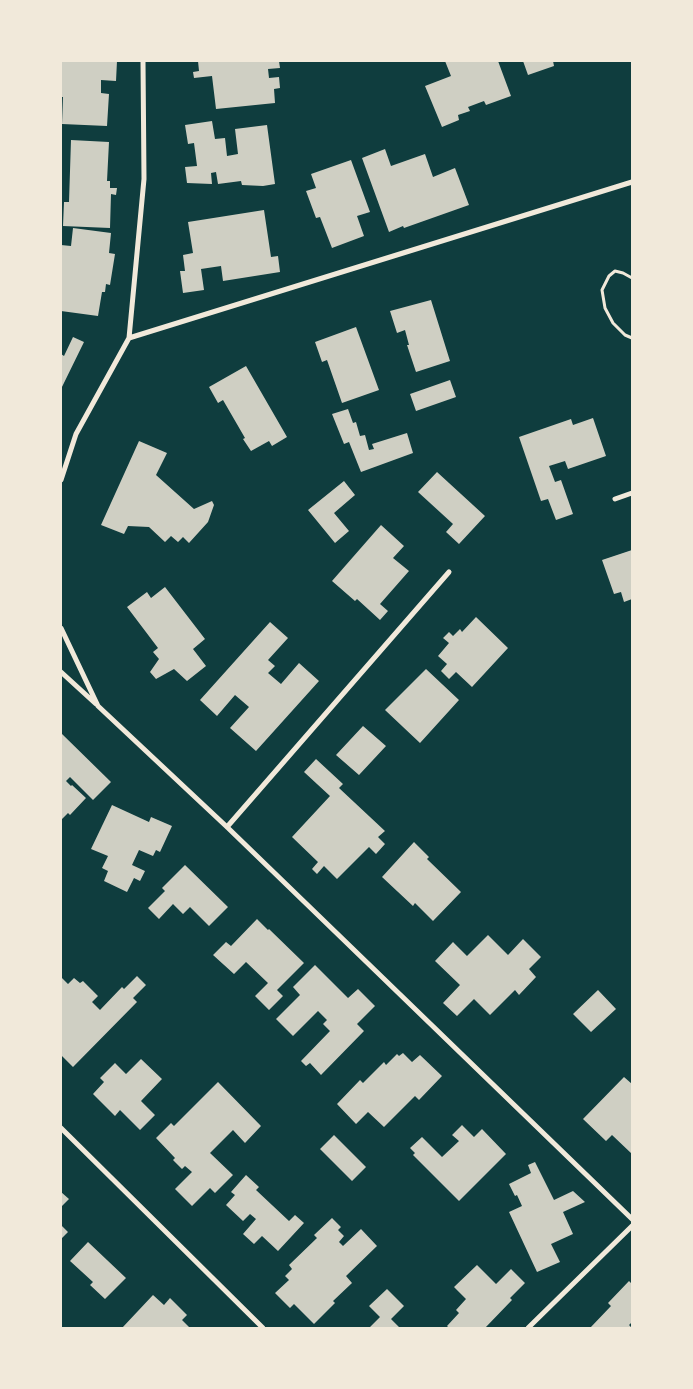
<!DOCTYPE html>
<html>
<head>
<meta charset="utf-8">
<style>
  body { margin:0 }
  #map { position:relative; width:693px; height:1389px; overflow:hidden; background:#0f3d3e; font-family:Roboto,sans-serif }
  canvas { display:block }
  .frame { position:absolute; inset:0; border:62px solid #f1e9da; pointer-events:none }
</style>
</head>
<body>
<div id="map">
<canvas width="693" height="1389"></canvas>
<div class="frame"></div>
</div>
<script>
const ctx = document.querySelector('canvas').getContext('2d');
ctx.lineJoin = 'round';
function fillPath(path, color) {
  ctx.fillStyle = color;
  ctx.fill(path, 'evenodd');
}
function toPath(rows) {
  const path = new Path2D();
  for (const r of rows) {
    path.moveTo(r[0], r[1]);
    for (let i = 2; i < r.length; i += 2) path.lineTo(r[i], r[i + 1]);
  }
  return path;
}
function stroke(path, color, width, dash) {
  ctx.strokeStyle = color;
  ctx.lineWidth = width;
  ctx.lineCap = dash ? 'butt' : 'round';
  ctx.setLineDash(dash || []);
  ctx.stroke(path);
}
fillPath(toPath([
  [61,61,117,61,116,81,101,80,101,93,109,94,107,126,62,124,63,97,61,97],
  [198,61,279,61,280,68,268,69,269,78,279,77,280,88,274,89,275,103,216,109,212,76,194,78,193,72,199,71],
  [445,61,498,61,511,96,486,105,484,101,468,107,470,111,458,115,459,120,442,127,425,86,451,76],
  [523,61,553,61,554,66,528,75],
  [212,121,215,139,225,138,227,156,238,154,235,129,267,125,275,184,263,186,242,185,241,181,218,184,216,172,211,173,212,184,187,183,185,167,197,166,194,143,188,144,185,125],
  [71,140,109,142,107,181,110,181,110,188,117,188,116,195,111,194,110,228,63,226,64,202,69,202],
  [385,149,391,166,425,154,433,177,455,168,469,205,404,228,403,226,389,232,362,158],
  [351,160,370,212,357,216,364,236,332,248,320,217,316,218,306,191,316,188,311,174],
  [264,210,271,257,278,256,280,272,223,281,221,266,201,269,204,290,183,293,180,271,185,271,183,255,193,253,188,222],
  [73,228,111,233,109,253,115,254,110,285,106,284,105,292,102,292,98,316,61,311,61,245,71,246],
  [431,300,450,361,416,372,407,345,409,345,405,330,397,333,390,311],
  [356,327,379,390,342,403,327,360,322,362,315,342],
  [73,337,84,342,61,389,61,354,64,356],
  [246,366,287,437,272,446,269,441,251,451,243,439,245,438,223,400,218,403,209,387],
  [450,380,456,397,416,411,410,394],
  [348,409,353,423,356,422,360,436,365,435,369,450,374,449,372,444,407,433,413,453,361,472,349,442,344,444,332,414],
  [593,418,606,456,568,469,565,461,549,466,555,482,561,480,573,514,556,520,548,499,541,501,519,437,571,419,573,425],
  [139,441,167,453,156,475,194,509,212,501,214,505,208,522,189,543,183,537,178,542,171,536,165,542,149,527,128,526,124,534,101,525],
  [437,472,485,516,459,544,446,532,453,524,418,492],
  [344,481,355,495,334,513,349,531,335,543,308,510],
  [381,525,404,546,393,558,409,571,380,604,388,611,380,620,357,599,355,601,332,581],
  [632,550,632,599,624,602,621,592,614,594,602,560],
  [165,587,205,639,193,649,206,666,187,681,174,669,156,679,150,672,159,659,153,652,158,648,127,607,147,592,151,598],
  [476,617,508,648,472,687,456,672,449,679,441,671,447,664,438,656,449,643,443,638,449,632,453,636,460,629,462,632],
  [270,622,288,638,268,660,275,666,268,673,281,684,299,663,319,681,256,751,230,728,249,707,235,695,217,716,200,700],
  [426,669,459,700,420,743,385,710],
  [363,726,386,746,359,775,336,755],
  [61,733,111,782,93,800,70,777,66,781,71,786,72,785,86,798,70,815,68,813,61,820],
  [316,759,343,784,339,788,385,831,378,837,385,844,376,854,369,847,337,879,324,866,317,874,312,869,318,862,292,837,330,796,304,772],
  [112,805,149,822,151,817,172,826,160,852,156,850,153,856,139,850,132,865,145,871,140,881,134,878,127,892,104,881,108,871,102,868,108,856,91,849],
  [414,842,429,857,427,859,461,892,433,921,415,903,413,906,382,877],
  [185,865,228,907,209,926,190,907,183,914,173,904,159,919,148,908,165,891,162,888],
  [257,919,268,930,269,929,304,963,277,990,283,996,269,1010,255,996,268,983,246,962,234,974,213,955,226,942,231,946],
  [488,935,508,955,523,939,541,957,529,969,536,977,519,995,515,990,490,1015,474,999,457,1016,443,1003,460,985,435,961,453,942,467,956],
  [315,965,348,998,358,989,375,1006,357,1024,364,1031,321,1075,310,1063,306,1066,301,1061,330,1031,323,1024,327,1020,318,1011,293,1036,276,1019,300,995,293,987],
  [137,976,146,985,133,998,137,1002,73,1067,61,1055,61,977,68,984,74,978,80,983,83,981,98,996,92,1002,100,1010,122,987,124,989],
  [598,990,616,1009,591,1032,573,1014],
  [403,1053,412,1062,420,1055,442,1076,419,1100,415,1096,384,1127,368,1112,356,1124,337,1104,360,1080,363,1083,384,1062,386,1065,397,1054,399,1056],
  [141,1059,162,1079,141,1101,155,1115,140,1130,120,1110,115,1116,93,1094,104,1082,100,1078,115,1063,126,1074],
  [624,1077,632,1084,632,1154,612,1135,606,1141,583,1119],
  [218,1082,261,1126,245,1143,233,1130,210,1153,233,1175,215,1193,210,1188,192,1206,175,1189,192,1172,185,1166,182,1169,173,1160,175,1158,156,1138,171,1123,174,1126],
  [462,1125,474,1137,482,1129,506,1154,459,1201,413,1155,415,1153,410,1148,422,1137,442,1157,459,1141,452,1135],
  [334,1135,366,1167,352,1181,320,1149],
  [535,1162,554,1200,573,1191,585,1202,563,1212,573,1234,551,1244,560,1262,537,1272,509,1212,522,1206,517,1195,515,1196,509,1184,531,1173,528,1165],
  [246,1175,259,1187,256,1190,289,1221,295,1215,304,1223,278,1251,262,1236,254,1244,243,1234,256,1219,250,1214,243,1221,226,1205,235,1195,231,1192],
  [61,1192,69,1199,61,1207],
  [332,1218,341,1227,338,1230,344,1236,339,1242,343,1246,361,1229,377,1246,346,1276,352,1283,333,1301,335,1303,314,1324,294,1304,290,1308,275,1293,289,1280,285,1276,292,1269,289,1265,317,1238,314,1235],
  [61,1225,68,1232,61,1239],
  [88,1242,126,1278,105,1299,90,1285,93,1282,70,1261],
  [477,1265,496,1284,511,1269,525,1283,510,1298,512,1300,485,1328,449,1328,447,1326,459,1313,456,1310,466,1299,454,1287],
  [629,1281,632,1284,632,1322,629,1325,632,1328,590,1328,611,1306,608,1303],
  [387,1289,404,1306,391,1319,400,1328,369,1328,380,1317,369,1306],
  [153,1295,164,1305,170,1298,187,1315,182,1320,190,1328,122,1328]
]), '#cfcfc3');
stroke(toPath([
  [632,278,623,273,615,271,609,276,602,290,605,308,613,323,625,335,632,338]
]), '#f1e9da', 3);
stroke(toPath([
  [129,338,632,182],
  [61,480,76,434,129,338,144,179,143,61],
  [615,499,632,493],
  [61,628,98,706,227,827,632,1219],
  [61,672,96,704],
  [227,827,449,572],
  [61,1128,263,1328],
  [528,1328,632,1226]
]), '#f1e9da', 5);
</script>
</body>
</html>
